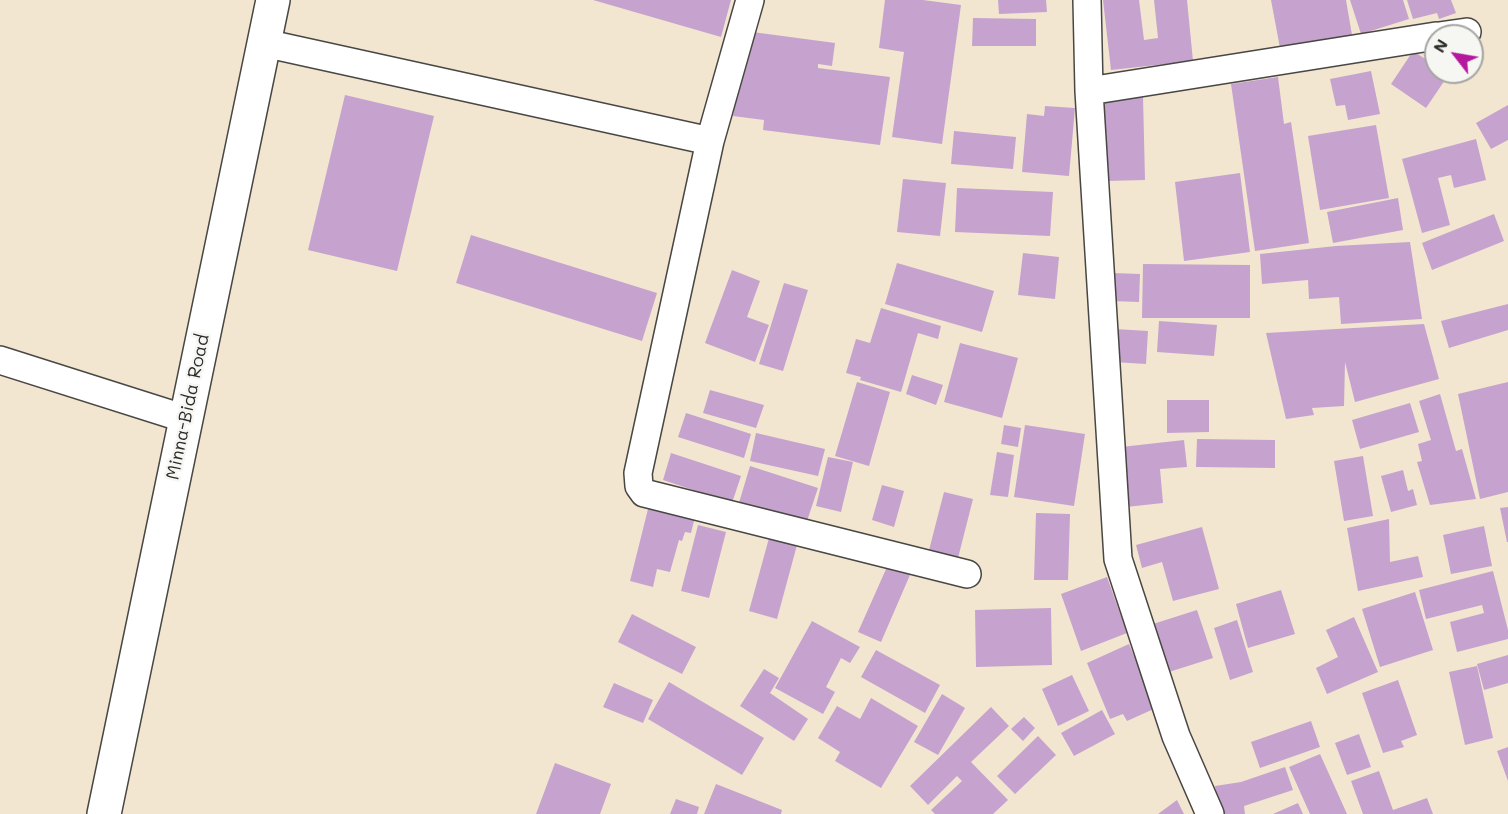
<!DOCTYPE html>
<html>
<head>
<meta charset="utf-8">
<style>
  body { margin:0 }
  #map { position:relative; width:1508px; height:814px; overflow:hidden; background:#f2e6d0; font-family:Mali,sans-serif }
  canvas { display:block }
  .north { position:absolute; left:1424px; top:24px; width:60px; height:60px; box-sizing:border-box; background:#f6f6f2; border:2px solid #a5a5a2; border-radius:50%; rotate:301deg; font-size:16px; font-weight:700; line-height:24px; text-align:center; color:#2b2b2b }
  .north::after { content:''; display:block; margin:auto; width:21px; height:27px; background:#b5179e; clip-path:polygon(50% 0,100% 100%,50% 72%,0 100%) }
</style>
</head>
<body>
<div id="map">
<canvas width="1508" height="814"></canvas>
<div class="north">N</div>
</div>
<script>
const ctx = document.querySelector('canvas').getContext('2d');
ctx.lineJoin = 'round';
function fillPath(path, color) {
  ctx.fillStyle = color;
  ctx.fill(path, 'evenodd');
}
function toPath(rows) {
  const path = new Path2D();
  for (const r of rows) {
    path.moveTo(r[0], r[1]);
    for (let i = 2; i < r.length; i += 2) path.lineTo(r[i], r[i + 1]);
  }
  return path;
}
function stroke(path, color, width, dash) {
  ctx.strokeStyle = color;
  ctx.lineWidth = width;
  ctx.lineCap = dash ? 'butt' : 'round';
  ctx.setLineDash(dash || []);
  ctx.stroke(path);
}
function drawText(font, color, halo, rows, align = 'center') {
  ctx.font = font + ' Mali,sans-serif';
  ctx.lineWidth = 5;
  ctx.setLineDash([]);
  ctx.textBaseline = 'middle';
  ctx.strokeStyle = halo;
  ctx.fillStyle = color;
  for (const [text, x, y, turn = 0] of rows) {
    ctx.save();
    ctx.translate(x, y);
    ctx.rotate((+turn || 0) * Math.PI / 180);
    ctx.textAlign = isNaN(turn) ? turn : align;
    if (halo) ctx.strokeText(text, 0, 0);
    ctx.fillText(text, 0, 0);
    ctx.restore();
  }
}
fillPath(toPath([
  [593,0,731,0,721,37],
  [885,0,923,0,961,5,942,144,892,137,904,52,879,48],
  [998,0,1046,0,1047,12,999,14],
  [1103,0,1139,0,1144,40,1158,38,1154,0,1187,0,1193,61,1111,70],
  [1271,0,1346,0,1352,35,1280,48],
  [1350,0,1403,0,1409,19,1361,34],
  [1407,0,1451,0,1456,13,1439,19,1437,13,1413,19],
  [973,18,1036,19,1036,46,972,46],
  [745,31,835,43,832,66,818,64,818,68,890,77,880,145,763,130,764,120,733,116],
  [1413,51,1436,66,1436,72,1445,72,1449,74,1426,108,1391,84],
  [1371,71,1380,114,1348,120,1345,105,1336,106,1330,79],
  [1278,77,1284,124,1291,122,1309,243,1255,251,1231,84],
  [345,95,434,116,397,271,308,250],
  [1143,96,1145,180,1106,181,1104,97],
  [1508,105,1508,140,1491,149,1476,123],
  [1045,106,1075,108,1069,176,1022,172,1027,114,1044,116],
  [1376,125,1389,198,1320,210,1308,136],
  [954,131,1016,137,1013,169,951,164],
  [1476,139,1486,180,1454,188,1451,175,1438,178,1450,225,1422,233,1402,159],
  [1240,173,1250,252,1184,261,1175,182],
  [903,179,946,183,940,236,897,232],
  [957,188,1053,192,1050,236,955,232],
  [1398,198,1403,230,1333,243,1327,212],
  [1494,214,1504,241,1432,270,1422,243],
  [471,235,657,293,642,341,456,283],
  [1410,242,1422,319,1341,324,1339,297,1309,299,1308,280,1262,284,1260,254,1336,246],
  [1023,253,1059,257,1055,299,1018,295],
  [897,263,994,291,982,332,885,304],
  [1143,264,1250,265,1250,318,1142,318],
  [732,270,760,281,747,317,769,325,755,362,705,343],
  [1113,273,1140,274,1139,302,1111,301],
  [784,283,808,290,783,371,759,364],
  [1508,304,1508,330,1449,348,1441,321],
  [881,308,941,326,938,339,918,333,901,392,860,380,861,377,846,373,856,339,870,343],
  [1159,321,1217,325,1214,356,1157,352],
  [1424,324,1439,379,1355,402,1345,362,1344,406,1312,408,1314,415,1286,419,1266,333],
  [1115,329,1148,331,1146,364,1113,362],
  [960,343,1018,358,1002,418,944,402],
  [912,375,943,385,936,405,906,394],
  [857,382,890,392,869,466,835,456],
  [1508,382,1508,492,1480,499,1458,394],
  [710,390,764,405,756,428,703,413],
  [1440,394,1456,451,1462,449,1476,499,1430,505,1417,462,1422,461,1418,444,1431,440,1419,401],
  [1167,400,1209,400,1209,432,1167,433],
  [1410,403,1419,432,1360,449,1352,420],
  [686,413,751,434,744,458,678,437],
  [1004,425,1021,428,1018,447,1001,444],
  [1025,425,1085,434,1074,506,1014,497],
  [756,433,825,449,818,476,750,461],
  [1197,439,1275,440,1275,468,1196,467],
  [1184,440,1187,467,1160,469,1163,503,1126,507,1121,447],
  [997,452,1014,455,1008,497,990,495],
  [671,453,741,476,732,503,663,480],
  [1363,456,1373,516,1344,521,1334,461],
  [828,457,853,462,841,512,816,506],
  [750,466,818,488,805,527,738,506],
  [1403,470,1408,491,1413,489,1417,505,1391,512,1381,476],
  [882,485,904,491,894,527,872,520],
  [944,492,973,499,956,566,927,558],
  [649,505,695,517,691,533,685,532,682,541,679,540,670,572,657,569,653,587,630,581],
  [1508,507,1508,542,1507,542,1500,508],
  [1036,513,1070,514,1068,580,1034,580],
  [1389,519,1390,562,1418,556,1423,577,1358,591,1347,528],
  [698,525,726,532,709,598,681,591],
  [1484,526,1492,566,1451,574,1443,535],
  [1202,527,1219,589,1173,601,1162,562,1142,568,1136,545],
  [769,538,797,545,777,619,749,611],
  [891,558,913,568,881,642,858,632],
  [1493,571,1508,630,1508,639,1457,652,1450,622,1484,613,1482,605,1426,619,1419,590],
  [1107,577,1127,633,1081,651,1061,594],
  [1281,590,1295,634,1248,648,1236,604],
  [1415,592,1433,650,1380,667,1362,609],
  [1051,608,1052,665,976,667,975,610],
  [1197,610,1213,658,1169,672,1153,624],
  [632,614,696,647,682,674,618,642],
  [1354,617,1378,672,1327,694,1316,668,1338,657,1326,630],
  [1237,620,1253,672,1230,680,1214,628],
  [812,621,860,647,850,663,841,658,826,687,835,692,823,714,775,688],
  [1129,644,1156,708,1127,721,1123,714,1110,719,1087,663],
  [876,650,940,685,925,713,861,677],
  [1508,655,1508,683,1484,690,1477,664],
  [1477,666,1493,738,1465,745,1449,672],
  [764,669,779,678,770,693,808,719,794,741,740,706],
  [1072,675,1089,711,1058,726,1042,689],
  [1398,680,1417,735,1401,741,1404,747,1383,753,1362,693],
  [669,682,764,738,742,775,648,719],
  [614,683,653,700,643,723,603,707],
  [942,694,965,708,938,755,914,742],
  [871,698,918,726,881,788,835,761,840,752,818,738,837,706,860,719],
  [991,707,1009,726,971,762,1008,800,993,814,935,814,931,810,962,781,957,776,928,805,910,786],
  [1102,710,1115,734,1074,756,1061,733],
  [1024,717,1035,728,1023,741,1011,729],
  [1311,721,1320,747,1260,768,1251,742],
  [1359,734,1371,767,1347,775,1335,743],
  [1038,736,1056,755,1015,794,997,776],
  [1508,747,1508,781,1497,751],
  [1320,754,1347,814,1310,814,1289,767],
  [555,763,611,784,600,814,536,814],
  [1285,767,1293,790,1244,806,1245,814,1219,814,1215,786,1241,782],
  [1379,771,1393,810,1427,798,1433,814,1363,814,1351,781],
  [716,784,782,810,781,814,704,814],
  [676,799,699,807,697,814,670,814],
  [1177,800,1184,814,1158,814],
  [1298,803,1303,814,1273,814]
]), '#c5a3ce');
const minor = toPath([
  [750,0,710,141,638,473,639,486,644,493,967,574],
  [1087,0,1089,91,1118,559,1176,736,1210,814],
  [1439,36,1467,32],
  [264,43,710,141],
  [1089,91,1436,36],
  [0,360,186,419]
]);
const primary = toPath([
  [104,814,273,0]
]);
stroke(minor, '#494744', 30);
stroke(primary, '#494744', 36);
stroke(minor, '#fff', 27);
stroke(primary, '#fff', 33);
drawText('18px', '#2b2b2b', '#f6f6f2', [
  ["Minna-Bida Road",188,407,-78]
]);
</script>
</body>
</html>
